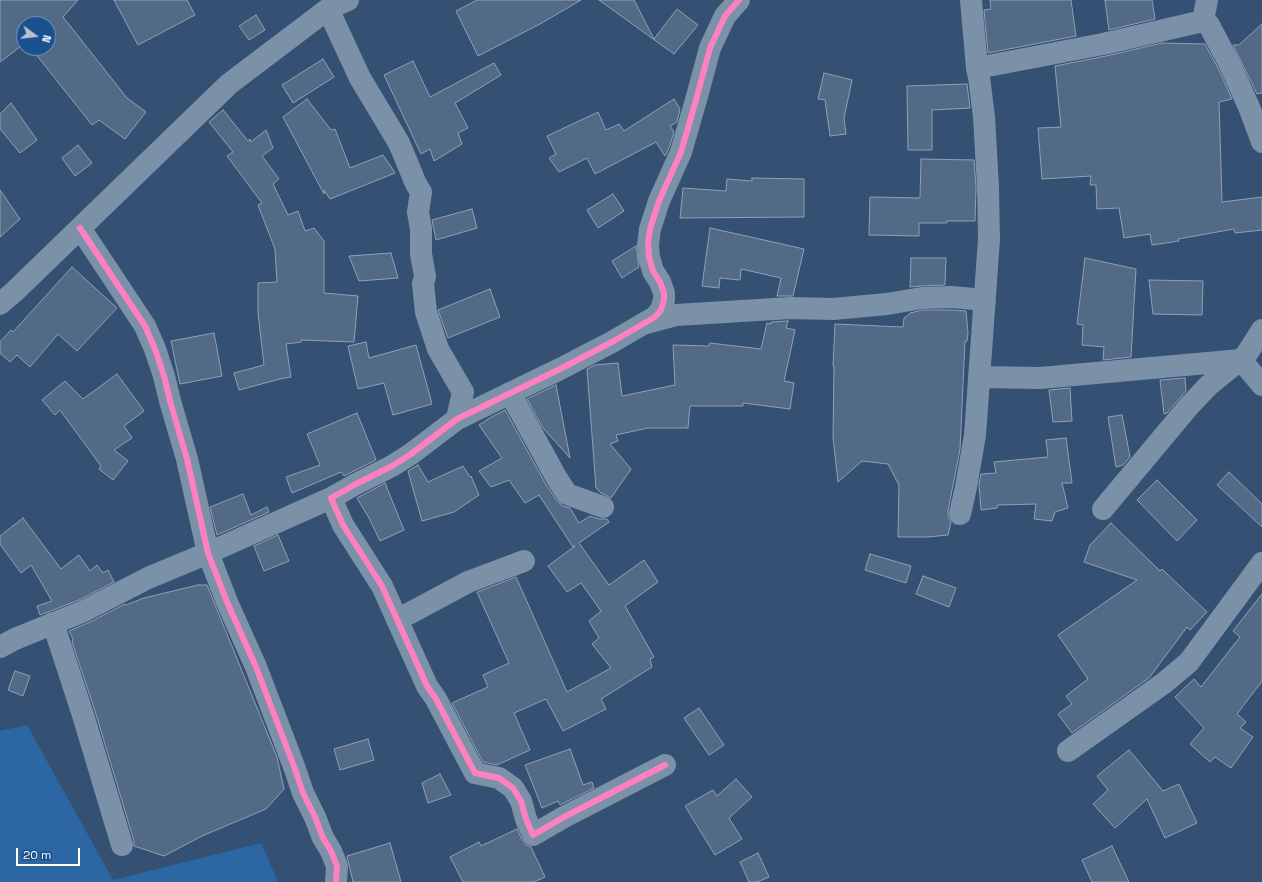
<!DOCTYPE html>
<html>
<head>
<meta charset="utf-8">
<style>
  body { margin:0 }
  #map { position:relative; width:1262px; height:882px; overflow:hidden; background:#345173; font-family:"Space Grotesk",sans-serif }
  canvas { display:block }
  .north { position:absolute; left:16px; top:16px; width:40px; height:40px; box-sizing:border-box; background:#19508e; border:1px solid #7596bb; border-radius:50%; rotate:105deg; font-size:11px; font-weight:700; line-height:16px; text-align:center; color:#fff }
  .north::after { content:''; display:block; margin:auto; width:14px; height:18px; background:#b8c2ce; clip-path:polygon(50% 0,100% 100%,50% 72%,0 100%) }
  .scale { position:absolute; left:16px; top:848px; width:64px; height:18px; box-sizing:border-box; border:2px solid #fff; border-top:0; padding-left:5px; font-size:12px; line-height:14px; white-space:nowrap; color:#fff; -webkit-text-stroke:3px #19508e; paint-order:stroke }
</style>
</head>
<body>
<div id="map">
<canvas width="1262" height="882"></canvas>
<div class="north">N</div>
<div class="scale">20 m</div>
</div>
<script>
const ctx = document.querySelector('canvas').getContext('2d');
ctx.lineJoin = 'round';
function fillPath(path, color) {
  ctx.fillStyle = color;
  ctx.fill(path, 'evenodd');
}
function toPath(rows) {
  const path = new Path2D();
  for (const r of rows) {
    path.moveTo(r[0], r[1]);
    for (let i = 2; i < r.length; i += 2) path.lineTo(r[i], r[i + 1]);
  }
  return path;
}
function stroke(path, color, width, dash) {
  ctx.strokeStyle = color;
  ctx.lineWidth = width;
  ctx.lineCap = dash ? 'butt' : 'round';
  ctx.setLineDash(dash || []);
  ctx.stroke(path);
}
fillPath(toPath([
  [27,725,113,880,261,843,278,882,0,882,0,731]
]), '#2c67a4');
const building = toPath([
  [0,0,78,0,63,17,127,98,146,112,125,139,99,120,92,125,31,48,48,48,48,24,24,24,24,44,0,62,0,0],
  [114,0,187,0,195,15,138,45,114,0],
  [477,0,581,0,540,24,478,56,456,11,477,0],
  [599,0,634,0,654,39,677,9,698,25,674,54,599,0],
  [990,0,1071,0,1076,36,988,53,984,10,991,9,990,0],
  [1105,0,1152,0,1155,19,1109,30,1105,0],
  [256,15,265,30,249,40,239,26,256,15],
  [1262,24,1262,93,1257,94,1233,45,1239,45,1262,24],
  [1162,43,1205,44,1219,70,1232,99,1219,102,1222,202,1262,197,1262,230,1235,233,1234,229,1178,239,1179,241,1152,245,1150,234,1124,238,1119,208,1097,209,1096,185,1090,185,1091,176,1042,179,1038,128,1061,127,1055,66,1106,56,1162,43],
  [323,59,334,77,293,103,282,85,323,59],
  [413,61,430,97,494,63,501,75,455,103,468,128,458,133,462,144,434,161,430,149,421,154,384,75,413,61],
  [824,73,852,80,844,118,846,134,830,136,825,100,818,99,824,73],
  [967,84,970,108,932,110,932,150,908,150,907,86,967,84],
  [307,99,331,130,335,129,350,168,383,155,395,173,330,199,324,190,324,194,283,117,307,99],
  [674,99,680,109,677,122,670,126,674,132,669,148,665,156,656,142,595,174,587,158,559,172,549,158,556,154,547,136,598,112,606,130,619,124,624,131,674,99],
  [11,103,37,140,20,153,0,129,0,114,11,103],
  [223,110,248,141,250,139,251,142,266,130,273,148,262,156,279,179,273,184,288,215,298,211,305,231,314,228,324,241,324,293,358,296,354,342,301,340,301,342,286,344,291,377,280,379,239,390,234,373,264,365,258,313,258,283,277,282,275,249,258,205,262,203,227,156,233,152,209,122,223,110],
  [78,145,92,163,75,176,62,158,78,145],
  [921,159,974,160,976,187,975,221,947,221,947,223,919,223,919,236,869,235,870,197,920,198,921,159],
  [752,178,804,179,804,217,680,218,683,188,726,191,727,179,752,181,752,178],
  [0,190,20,219,0,237,0,190],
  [613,194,624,211,598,228,587,210,613,194],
  [472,209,477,228,436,240,432,220,472,209],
  [710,228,804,249,793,296,777,296,781,278,741,269,740,280,720,278,719,288,702,286,710,228],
  [636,246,639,267,622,278,612,261,636,246],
  [391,253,398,278,359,281,349,256,391,253],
  [911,258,946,258,945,285,921,286,910,287,911,258],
  [1085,258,1136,269,1131,357,1103,360,1104,347,1082,345,1083,325,1077,324,1085,258],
  [72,267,117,308,77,351,58,334,30,367,17,355,10,362,0,353,0,342,11,330,13,332,72,267],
  [1149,280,1203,281,1202,315,1153,314,1149,280],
  [490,289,500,317,448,338,438,310,490,289],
  [923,310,952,310,966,311,968,333,967,341,965,341,960,449,948,511,948,517,951,522,948,535,928,537,898,537,899,485,888,464,862,461,838,482,833,437,834,366,833,366,835,324,903,327,904,318,910,314,910,313,923,310],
  [788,321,786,328,795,330,784,381,794,383,790,409,743,403,743,406,690,406,688,428,648,428,616,435,618,441,610,444,631,469,611,498,601,493,596,488,587,369,595,365,618,363,622,396,675,385,673,345,709,346,710,343,761,349,767,323,771,324,771,322,788,321],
  [214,333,222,376,180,384,171,341,214,333],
  [366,342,369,358,416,345,432,404,393,415,384,383,358,389,348,346,366,342],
  [117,374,144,411,124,426,132,438,114,450,128,461,113,480,99,469,101,466,60,410,55,415,42,400,65,381,83,399,117,374],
  [1185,378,1186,391,1167,413,1164,414,1160,380,1185,378],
  [556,385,570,458,543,428,527,399,556,385],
  [1070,388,1072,421,1053,422,1049,390,1070,388],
  [505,410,545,483,557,501,563,506,570,508,579,523,590,516,599,519,607,519,609,522,579,543,609,585,644,560,658,582,625,606,654,657,650,659,652,667,601,699,606,709,563,731,546,699,514,713,530,750,497,765,483,762,452,703,488,687,483,675,509,663,477,592,516,577,567,692,611,668,592,644,599,638,589,621,601,611,581,583,567,592,548,566,575,546,573,547,539,495,525,503,509,480,491,487,479,471,502,458,479,425,493,416,505,410],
  [357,413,376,460,344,476,341,472,292,493,286,477,320,465,307,434,357,413],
  [1122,415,1130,457,1123,465,1116,467,1108,417,1122,415],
  [1066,438,1072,483,1062,483,1068,508,1055,512,1052,521,1034,519,1036,504,998,505,997,508,981,510,979,484,981,474,996,473,994,462,1048,457,1046,440,1066,438],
  [418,465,428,482,463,466,470,477,471,476,479,495,454,512,422,521,408,471,418,465],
  [1229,472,1262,504,1262,527,1217,485,1229,472],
  [1157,480,1197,520,1177,541,1137,500,1157,480],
  [385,483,404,530,380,541,369,518,357,498,385,483],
  [243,494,251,515,267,507,269,512,217,535,210,507,243,494],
  [23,518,61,569,79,555,90,571,97,565,103,573,108,570,114,582,79,600,40,615,37,606,52,601,31,565,21,573,0,544,0,536,23,518],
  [1111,523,1160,571,1162,569,1207,612,1190,630,1187,627,1149,678,1072,733,1058,714,1072,704,1066,696,1088,679,1058,635,1137,580,1084,562,1090,545,1111,523],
  [278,535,289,561,264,571,254,546,278,535],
  [870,554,911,566,906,583,865,570,870,554],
  [923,576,956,588,949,607,916,594,923,576],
  [198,585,207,585,277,757,284,789,266,809,202,836,164,856,134,846,134,841,95,711,72,642,73,639,69,631,90,622,125,604,126,605,144,598,198,585],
  [1262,594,1262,681,1237,714,1246,722,1240,728,1253,737,1231,768,1215,757,1210,762,1190,744,1204,728,1175,697,1194,679,1201,687,1240,637,1233,631,1262,594],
  [15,671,30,676,23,696,8,690,15,671],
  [699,708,724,745,709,755,684,718,699,708],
  [368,739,374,760,340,770,334,749,368,739],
  [570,749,583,785,592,782,594,788,560,805,558,801,542,808,525,765,570,749],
  [1129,750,1163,791,1179,784,1197,823,1165,838,1147,799,1115,828,1093,804,1108,790,1097,776,1129,750],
  [440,774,451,795,428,803,422,783,440,774],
  [736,779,752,797,729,818,742,839,715,855,685,806,713,790,717,796,736,779],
  [517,829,522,840,526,845,531,847,545,877,534,882,463,882,450,857,479,842,481,846,517,829],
  [390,843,401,882,353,882,347,856,390,843],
  [1112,846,1129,882,1092,882,1082,860,1112,846],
  [758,853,769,877,757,882,749,882,740,862,758,853]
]);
fillPath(building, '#526a85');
stroke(building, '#8fa1b5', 1);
stroke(toPath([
  [1207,0,1203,21,1209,25,1230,65,1249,107,1262,142],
  [328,9,360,78,399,143,416,184,421,192,418,212,421,229,421,254,425,276,423,284,426,312,438,349,463,392,457,419],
  [977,68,1103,44,1203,21],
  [80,228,145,326,155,349,164,376,170,401,187,459,208,553,227,602,256,667,295,769,303,793,315,817,323,838,331,851,337,866,336,882],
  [0,304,15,291,229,84,328,9,348,0],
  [646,323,676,315,791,308,833,309,887,304,922,298,952,297,985,300],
  [979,377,1040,378,1241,360,1262,385],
  [510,393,556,477,567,494,603,507],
  [1103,509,1189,406,1209,385,1246,355,1262,330],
  [960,514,966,487,975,435,989,239,988,187,984,117,979,77,977,68,971,0],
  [397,620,468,582,524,561],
  [53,623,83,715,122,845],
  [0,647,15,639,84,611,148,578,208,553,331,498],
  [1068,751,1164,683,1189,662,1262,563],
  [665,765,564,817,533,835,526,819,521,801,513,788,499,778,475,773,436,699,427,686,382,586,343,525,331,498,356,484,392,466,411,454,457,419,560,369,612,342,655,317,661,310,664,300,664,293,660,282,653,271,649,257,648,245,650,229,659,201,681,152,696,100,710,48,725,16,739,0]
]), '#7b91a7', 22);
stroke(toPath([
  [80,228,145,326,155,349,164,376,170,401,187,459,208,553,227,602,256,667,295,769,303,793,315,817,323,838,331,851,337,866,336,882],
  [665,765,564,817,533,835,526,819,521,801,513,788,499,778,475,773,436,699,427,686,382,586,343,525,331,498,356,484,392,466,411,454,457,419,560,369,612,342,655,317,661,310,664,300,664,293,660,282,653,271,649,257,648,245,650,229,659,201,681,152,696,100,710,48,725,16,739,0]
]), '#ff80c0', 6);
</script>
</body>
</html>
